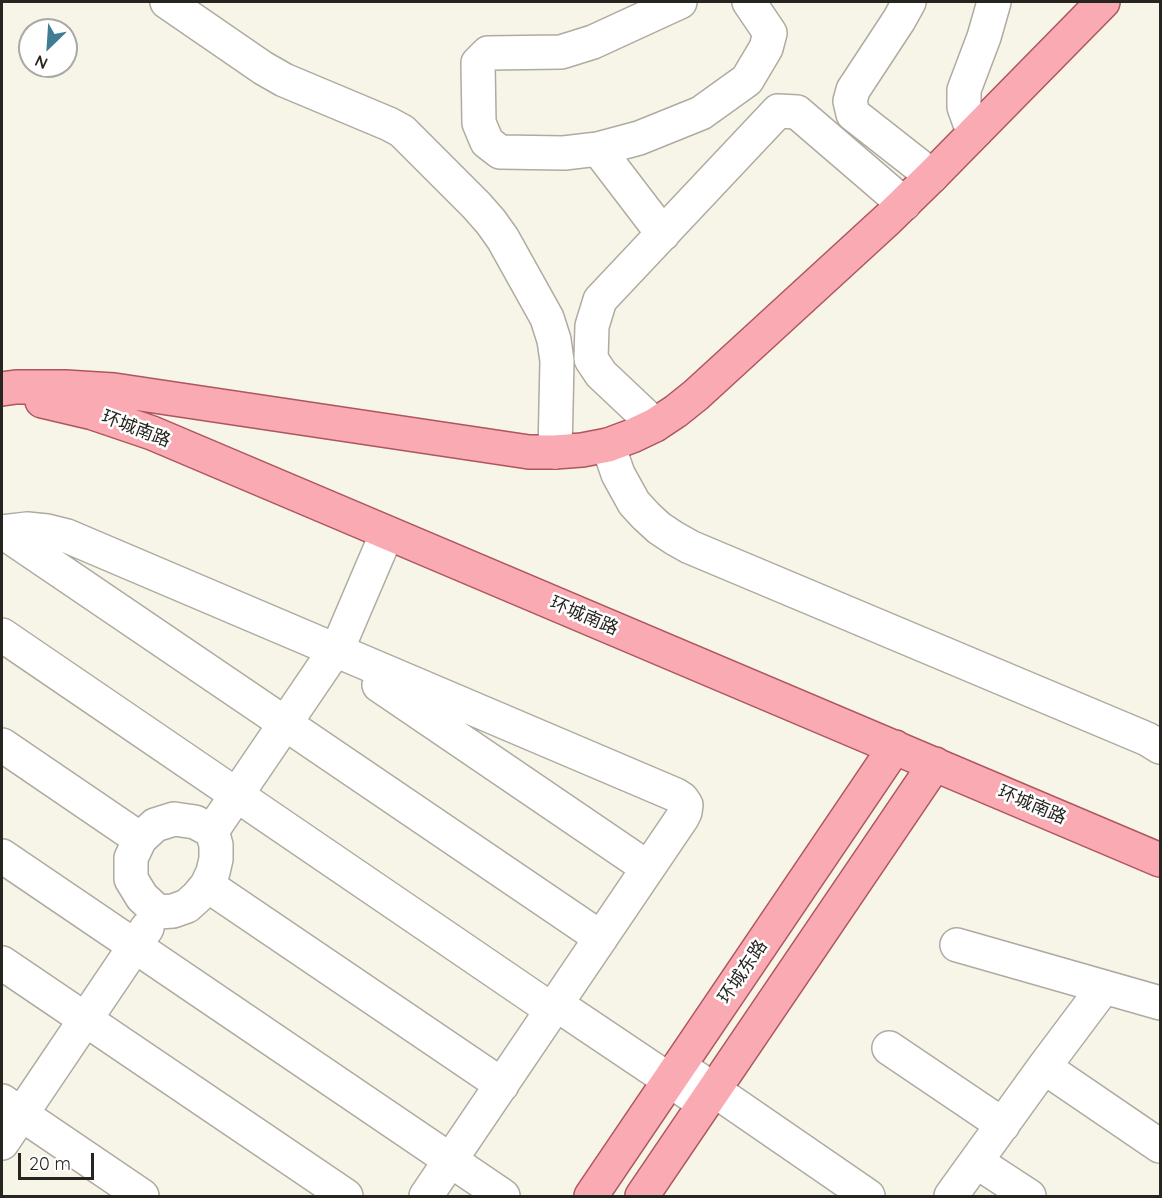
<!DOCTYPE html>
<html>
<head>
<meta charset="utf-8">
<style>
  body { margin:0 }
  #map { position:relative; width:1162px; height:1198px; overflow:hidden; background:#f7f4e8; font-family:Quicksand,sans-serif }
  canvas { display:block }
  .frame { position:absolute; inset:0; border:3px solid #262520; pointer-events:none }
  .north { position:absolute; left:18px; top:18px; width:60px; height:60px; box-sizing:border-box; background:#fff; border:2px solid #a8a8a6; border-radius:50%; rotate:205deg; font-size:16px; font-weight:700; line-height:24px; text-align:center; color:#262520 }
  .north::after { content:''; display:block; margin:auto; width:21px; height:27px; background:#407d94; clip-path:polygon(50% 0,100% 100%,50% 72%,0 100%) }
  .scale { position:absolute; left:18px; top:1153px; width:76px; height:27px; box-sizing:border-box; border:3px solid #262520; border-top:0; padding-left:8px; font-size:18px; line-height:21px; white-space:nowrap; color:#262520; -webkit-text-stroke:4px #fff; paint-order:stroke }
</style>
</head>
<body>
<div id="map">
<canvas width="1162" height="1198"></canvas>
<div class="frame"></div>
<div class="north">N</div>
<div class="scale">20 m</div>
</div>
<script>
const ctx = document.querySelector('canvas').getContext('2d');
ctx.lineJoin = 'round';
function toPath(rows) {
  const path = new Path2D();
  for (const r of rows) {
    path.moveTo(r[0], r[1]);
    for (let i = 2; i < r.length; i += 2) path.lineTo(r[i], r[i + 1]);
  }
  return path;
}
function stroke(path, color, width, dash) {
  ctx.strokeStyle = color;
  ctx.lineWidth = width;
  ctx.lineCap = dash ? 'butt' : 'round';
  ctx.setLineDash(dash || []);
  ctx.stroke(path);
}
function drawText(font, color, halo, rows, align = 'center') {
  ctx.font = font + ' Quicksand,"Noto Sans SC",sans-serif';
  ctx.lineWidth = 5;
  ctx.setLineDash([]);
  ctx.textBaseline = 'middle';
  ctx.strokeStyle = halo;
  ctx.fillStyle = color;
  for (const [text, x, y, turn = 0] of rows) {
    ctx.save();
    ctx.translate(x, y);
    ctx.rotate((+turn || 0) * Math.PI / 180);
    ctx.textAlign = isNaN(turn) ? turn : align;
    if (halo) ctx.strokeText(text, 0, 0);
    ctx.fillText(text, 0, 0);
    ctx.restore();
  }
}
const minor = toPath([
  [167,2,263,68,284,80,389,124,402,131,476,205,491,222,503,239,547,318,554,340,557,361,555,452],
  [680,2,593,42,561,52,488,53,478,63,479,123,487,142,500,152,564,153,598,149,639,138,701,113,747,80,766,48,770,33,749,2],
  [909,2,899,20,853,90,850,101,853,114,932,176],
  [976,131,969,121,964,107,964,90,984,37,994,2],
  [598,149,663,234],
  [655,425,601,374,591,359,592,326,600,300,778,111,797,112,904,204],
  [608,445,618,474,634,503,646,516,659,528,674,538,690,547,1147,739,1160,747],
  [2,532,27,529,47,531,67,536,676,795,682,799,686,805,685,812,682,818,426,1196],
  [3,532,601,938],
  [2,635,552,1010],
  [379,685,648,868],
  [2,745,140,839],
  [174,819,195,822,212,831,216,845,216,859,213,872,207,885,198,896,187,906,173,911,158,912,142,897,131,879,131,858,140,839,155,825,174,819],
  [212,831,335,650,343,636,387,533],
  [2,856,503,1196],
  [207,885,502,1085],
  [957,945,1160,1003],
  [2,963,346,1196],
  [556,1004,693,1096],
  [889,1048,1003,1125],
  [679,1066,868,1196],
  [1044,1067,1160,1146],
  [2,1101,142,1196],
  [2,1143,147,928],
  [977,1162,1029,1196],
  [951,1196,1044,1067,1104,987]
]);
const major = toPath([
  [2,389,16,387,65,387,114,390,529,452,555,452,582,450,608,445,632,436,655,425,676,411,696,395,888,219,932,176,1103,2],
  [42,401,93,413,152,433,1160,860],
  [591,1196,895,747],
  [642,1196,935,764]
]);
stroke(minor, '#afaba0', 36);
stroke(major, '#ae565e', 36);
stroke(minor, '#fff', 33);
stroke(major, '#faaab2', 33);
drawText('18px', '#262520', '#fff', [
  ["环城南路",136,429,21],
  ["环城南路",584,616,23],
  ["环城南路",1032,805,23],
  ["环城东路",743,972,-56]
]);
</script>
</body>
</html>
